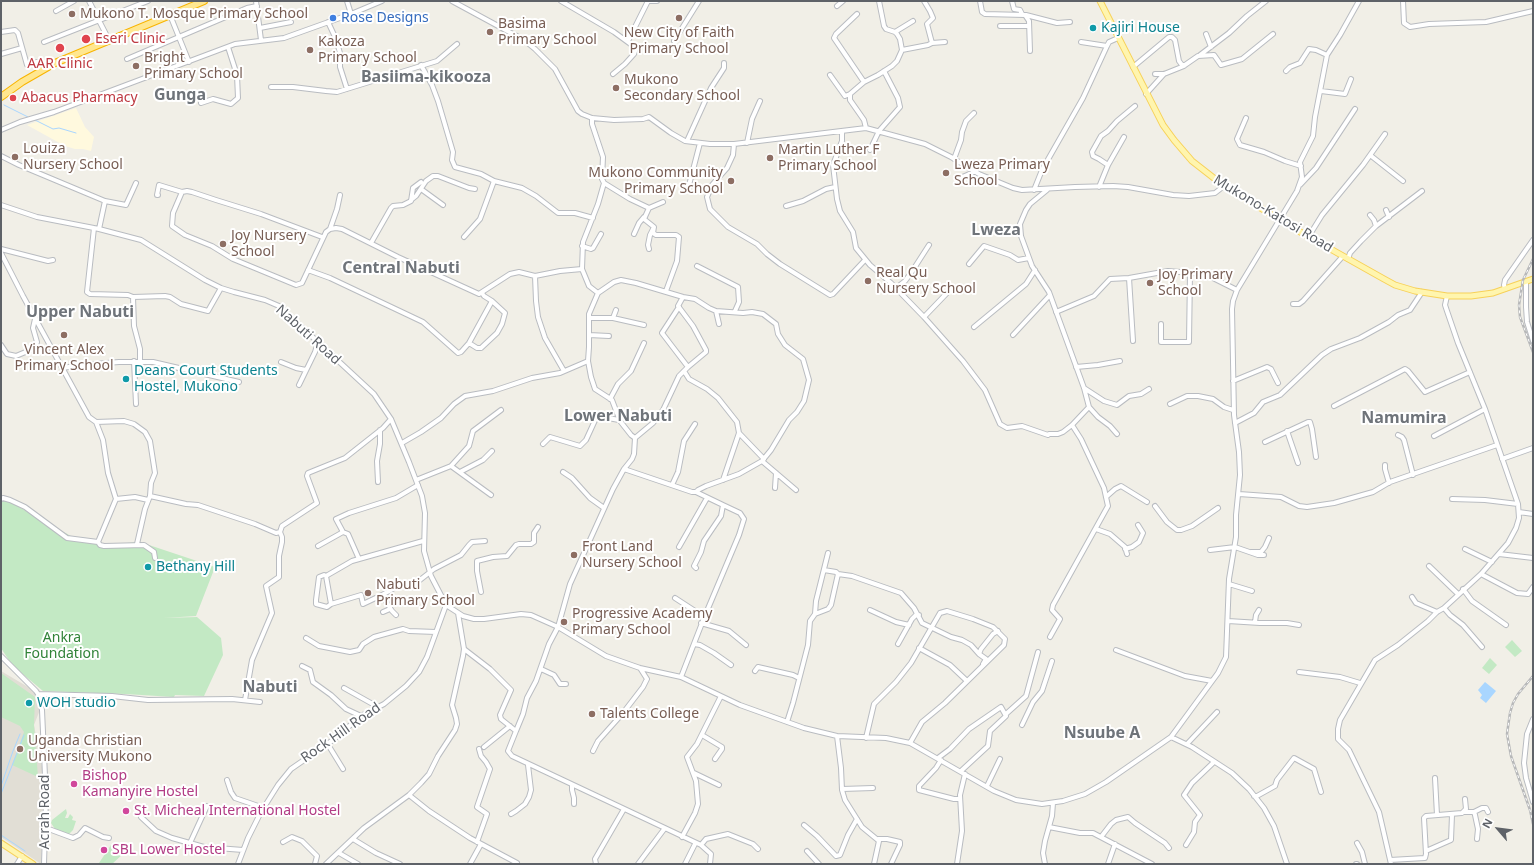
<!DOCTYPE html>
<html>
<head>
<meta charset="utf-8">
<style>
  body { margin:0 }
  #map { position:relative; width:1534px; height:865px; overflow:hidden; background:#f1efe7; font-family:"Noto Sans",sans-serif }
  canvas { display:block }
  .frame { position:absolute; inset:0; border:2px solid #5e6268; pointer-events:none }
  .north { position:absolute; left:1478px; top:809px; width:40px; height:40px; -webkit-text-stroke:3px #fff; paint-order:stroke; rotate:298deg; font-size:11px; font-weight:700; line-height:16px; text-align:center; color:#5e6268 }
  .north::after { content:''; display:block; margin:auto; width:14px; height:18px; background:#5e6268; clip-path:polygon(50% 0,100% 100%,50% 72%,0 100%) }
</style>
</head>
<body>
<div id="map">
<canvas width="1534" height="865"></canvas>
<div class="frame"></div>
<div class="north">N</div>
</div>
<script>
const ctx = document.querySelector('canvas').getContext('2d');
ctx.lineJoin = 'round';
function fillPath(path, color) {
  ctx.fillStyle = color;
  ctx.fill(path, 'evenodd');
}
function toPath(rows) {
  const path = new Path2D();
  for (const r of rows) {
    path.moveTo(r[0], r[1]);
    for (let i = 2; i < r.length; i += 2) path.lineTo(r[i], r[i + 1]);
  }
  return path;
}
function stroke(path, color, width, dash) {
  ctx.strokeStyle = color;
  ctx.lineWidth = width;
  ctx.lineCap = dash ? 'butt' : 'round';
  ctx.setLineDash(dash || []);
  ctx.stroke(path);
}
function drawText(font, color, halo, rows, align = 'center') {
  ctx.font = font + ' "Noto Sans",sans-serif';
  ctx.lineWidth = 4;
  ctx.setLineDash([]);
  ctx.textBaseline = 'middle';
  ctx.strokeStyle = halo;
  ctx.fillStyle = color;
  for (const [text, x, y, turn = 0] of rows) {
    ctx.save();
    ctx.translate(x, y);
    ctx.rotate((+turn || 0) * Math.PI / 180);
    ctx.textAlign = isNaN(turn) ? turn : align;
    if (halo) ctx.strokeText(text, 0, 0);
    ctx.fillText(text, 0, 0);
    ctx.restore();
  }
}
fillPath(toPath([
  [76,108,85,127,94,137,91,151,83,149,75,149,65,146,27,125]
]), '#fff9de');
fillPath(toPath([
  [1,671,45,697,34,725,43,773,41,864,1,837]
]), '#e1ded5');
fillPath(toPath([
  [3,498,78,540,103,545,140,542,215,567,196,616,164,618,197,617,221,638,223,655,204,696,175,695,174,697,125,694,43,691,12,665,1,648,1,587,11,586,1,587,1,499],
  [1512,640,1522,651,1515,657,1505,647],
  [1490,658,1497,665,1489,674,1482,668],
  [1,673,35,697,34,725,38,777,12,765,24,732,20,726,1,717],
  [66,809,67,813,65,818,68,818,70,814,73,817,72,820,76,821,73,830,68,835,55,829,51,823,52,820],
  [111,845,123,854,112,864,99,863]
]), '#c3e9c4');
fillPath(toPath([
  [1485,682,1496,691,1486,703,1480,698,1482,695,1478,690]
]), '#a9d6ff');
stroke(toPath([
  [4,105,28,117],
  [33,119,53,129,59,128,76,133],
  [1,786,13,751,20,734],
  [1,794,24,735],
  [1,835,25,851]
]), '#a9d6ff', 1);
const minor = toPath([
  [89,1,109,40],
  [256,1,261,40],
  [347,1,351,14],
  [452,1,524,40,535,49,555,69,578,111,582,114,592,118,614,120,643,119,649,117,671,133,685,141,710,144,734,144,866,128,925,144,951,157,979,174,1013,188,1022,190,1075,187,1113,186,1128,187,1173,195,1189,196,1215,193,1224,186],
  [561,1,614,32,636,48,634,54,625,64,613,74],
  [648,1,657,1],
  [980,1,982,12,985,14,1025,15,1029,21,1030,51],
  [1012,1,1014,9,1020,10,1022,14],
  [1403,1,1404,23,1410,27,1429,24,1486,22,1533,11],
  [837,6,843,1],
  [56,11,74,1],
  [857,14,836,34,834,38,864,82],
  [170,15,189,62],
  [1026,15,1057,23,1070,22],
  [328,22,336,39,340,53,340,67,347,89],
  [1000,26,1029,26],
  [260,28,291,22],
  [1,32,15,30,18,33,27,65,37,62,40,72],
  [895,32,913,21],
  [1206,34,1211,47],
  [628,41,648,1],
  [674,41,699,1],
  [44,42,148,1],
  [1081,42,1107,46],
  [932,43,945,42],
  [902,50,928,45,932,43,927,24,933,18,930,11,924,1],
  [1,54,22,48],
  [1200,55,1229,33,1247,16,1266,1],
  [127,59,247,8,257,6],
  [421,65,432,85,438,101,453,152,452,160,455,167,481,174,494,181],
  [1133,67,1169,37,1172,37,1175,40,1179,61,1182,65,1185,65,1198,56,1214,55,1221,65,1242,59,1273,34],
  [1286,71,1290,67,1300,63,1309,49,1316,50,1327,55],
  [1155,74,1164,74,1184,66],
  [830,75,845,96,850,94],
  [271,87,293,87,326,91,337,92,437,61,457,44],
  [1321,91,1345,94,1351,79],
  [1146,94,1164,74],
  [201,103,213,99,231,104,238,98,237,75,228,47],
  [592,118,592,124,603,157,602,179,604,183,598,204,583,242,582,269,589,286,598,293],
  [1246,118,1237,139,1240,145,1264,152,1285,161,1301,166],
  [866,128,864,120,850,100,850,94,864,82,878,75,892,66,897,61,902,50,900,39,897,34,895,32,886,29,884,26,879,1],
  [1,130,20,122,54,112,235,44,284,38,351,14,382,1],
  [842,131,842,141,833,165,837,199,840,211,853,232,856,248,870,265,891,283,924,317,963,361,985,390,1000,424,1007,428,1022,426,1048,435,1049,434,1058,434,1063,432,1072,425,1089,407],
  [687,141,711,88,724,68,724,63],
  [747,143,752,119,760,101],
  [734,144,733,155,727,168,712,185,707,197,710,209,728,227,757,244,767,254,780,264,830,295,833,294,865,260],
  [870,150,879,131,900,107,898,98,884,71],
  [1370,155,1403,181],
  [1,156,19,165,105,201,99,229],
  [954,159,961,140,962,132,966,121,974,113],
  [1108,165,1099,159,1093,156,1092,152,1101,136,1108,131,1117,121,1135,106],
  [960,178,974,172],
  [604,183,630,199,649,208,644,219,654,227,653,233,656,235,676,235,679,237,677,261,666,291],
  [1300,185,1316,168,1355,109],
  [1099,187,1108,165,1124,137],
  [421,189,443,205],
  [688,189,700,143],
  [1034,190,1042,170,1083,98,1107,46,1109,42,1118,38],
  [1047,190,1030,204,1026,210,1020,224,1021,236,1032,266,1049,292,1084,388,1089,407,1098,417,1110,426,1117,434],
  [158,195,157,195,159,185,182,192],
  [411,200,416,196,426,181,433,176,438,176,469,188,475,189],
  [105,201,126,205,136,183],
  [1,205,37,217,99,229,141,240,205,280,221,288,234,292,265,300,279,306,374,394,391,419,409,462,422,496,425,513,424,551,431,576,446,605],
  [786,206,803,201,826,189,835,187],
  [649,208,663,202],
  [1386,210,1389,217],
  [1370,215,1374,220,1376,226,1422,191],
  [94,228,87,292,90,294,128,295,133,297,134,326,140,349,140,362],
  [330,229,337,209,340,195],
  [634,234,639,223,644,217],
  [1309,236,1322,215,1363,165,1385,134],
  [322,237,261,214,216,200,192,192,187,191,182,192,173,213,172,226,185,235,212,246,233,259,296,285,302,283,326,232,330,229,336,228,342,229,398,257,479,294,510,274,519,272,535,276,560,271,582,269],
  [464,237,480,219,494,181,522,188,536,196,558,213,575,213,593,218],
  [371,243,391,208,393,206,403,205,411,201,413,188,421,182],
  [582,246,591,249,593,248,601,234],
  [1,249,48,261,53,260],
  [649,249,648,245,650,235,653,229],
  [1,253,23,296,89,417,96,422,124,421,134,424,145,432,150,441,155,473,151,483,150,496,145,509,137,544],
  [1348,259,1350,253,1361,241,1376,226],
  [969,264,984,246,1010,255,1018,260,1029,258],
  [697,266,738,287,739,302,735,311],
  [308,270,330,278,423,322,458,353,461,352,469,343,492,301,484,296,482,293],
  [535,276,536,301,538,317,545,338,564,371],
  [1129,278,1133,341],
  [1526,282,1526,307,1527,322,1533,341],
  [896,288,905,281,911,273,929,245],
  [1505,289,1504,285,1505,280,1533,240],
  [133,297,165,296,170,297,181,304,208,311,221,288],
  [1293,304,1299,304,1303,301,1343,256],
  [679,307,662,333,688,367],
  [716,311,719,324],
  [1056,312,1094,296,1110,279,1129,278,1168,271,1205,274,1237,290],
  [924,317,948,292],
  [589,318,613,318,644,325],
  [613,318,616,310],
  [1161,324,1161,342,1189,342,1190,273],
  [974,327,1026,284,1035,270],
  [589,335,609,336],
  [1013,335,1050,295],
  [469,343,477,348,481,348,497,333,502,324,505,313,492,301],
  [1,345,7,354,16,356,35,348,37,342,33,328,35,319],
  [134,361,136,404],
  [281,362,296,368,306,370],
  [1076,367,1098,365,1120,361],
  [62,368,82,365,119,362,153,362,239,382],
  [684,371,689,379,707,389,718,398,737,422,739,433,723,480],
  [1233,381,1267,367,1271,369,1278,383],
  [299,385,315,352,318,342],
  [1084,388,1104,401,1117,405,1129,396,1141,394,1149,389],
  [610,399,618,384,631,371,644,343],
  [1170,404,1187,396,1198,396,1213,399,1224,407,1233,410],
  [1334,406,1405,369,1408,371,1425,392,1470,372],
  [96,422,103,440,108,473,116,499,98,542,100,545,104,546,144,545,154,552,155,558],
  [1235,423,1254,413,1263,402,1280,395,1322,355,1331,349,1360,338,1389,322,1398,315,1410,310,1422,292],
  [1287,431,1298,463],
  [739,433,764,459],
  [1398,435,1402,437,1404,440,1413,475],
  [1434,436,1485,409],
  [635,438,653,423,663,410,679,376,688,367,706,352,706,350,693,326,678,306,683,297],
  [1265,442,1308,422,1310,422,1312,429,1316,457],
  [402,443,421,432,441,418,454,404,465,396,493,391,532,378,560,373,588,361],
  [543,444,550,437,580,446,586,440,597,416,619,420],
  [1502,459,1533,448],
  [762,461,796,490],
  [1385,465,1385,469,1389,483],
  [451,466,491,495],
  [460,472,483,460,492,451],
  [563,472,572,478,590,498,604,508],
  [416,480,451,466,469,446,473,431,501,410],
  [378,482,377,461,380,444,380,430],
  [672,485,678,472,684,441,695,424],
  [775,488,776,473],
  [696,492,723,505,721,516,704,541,701,552,694,566,696,568],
  [1239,494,1281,497,1299,506,1307,507,1334,503,1373,492,1390,482,1497,445],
  [150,496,186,504,198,505,255,524,276,533,280,532],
  [1106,497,1115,489,1121,486,1147,502],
  [1,499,3,498,10,500,25,507,67,538,98,542],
  [116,499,135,497,148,500],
  [1452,499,1485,500,1518,504],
  [1155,506,1167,522,1177,530,1181,530,1192,526,1218,508],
  [1519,512,1533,514],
  [1096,529,1110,534,1125,547,1127,554],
  [318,546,343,532],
  [679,547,707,498],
  [1125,549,1132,547,1139,542,1143,533,1138,525],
  [1465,549,1492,562],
  [1210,550,1235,547,1258,555,1264,555],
  [1251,552,1261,552,1265,547,1269,538],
  [1499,554,1533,558],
  [359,559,348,534,343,532,336,519,349,513,396,498,418,485],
  [1429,566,1458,594],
  [824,570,836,572,838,574,852,576,901,593,914,608,922,623,951,637,962,640,971,645,979,654],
  [1481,574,1517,593,1528,594,1533,587],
  [326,576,324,575,319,577,316,600,316,604,327,607,331,604,326,576,352,561,423,541],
  [1229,584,1252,591],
  [1463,589,1472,601,1506,625],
  [481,592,477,571,477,561,493,557,507,556,516,545,519,544,531,544,534,542,534,533,538,527],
  [1412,597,1416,603,1437,612],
  [675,598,695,611,700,617,704,618,681,677],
  [331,604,361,595,363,604,382,595],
  [446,605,463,616,474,619,484,619,521,614,531,615,558,627,606,656,640,668,681,677,740,705,804,728,837,736,886,738,910,743,994,791,1016,800,1042,804,1063,801,1085,794,1106,782,1171,737,1218,673,1226,657,1229,579,1236,537,1236,515,1240,475,1239,452,1234,415,1232,309,1233,301,1237,290,1297,191,1302,177,1300,162,1313,136,1315,117,1327,55,1340,35,1359,1],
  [1444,608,1450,615,1463,625,1482,647],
  [870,610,896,622,909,625],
  [383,612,390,609],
  [815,614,816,601,828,553],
  [396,615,392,611,382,595,398,586,411,587,434,569,461,555,469,545,472,542,485,541],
  [704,618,739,535,744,519,740,513,723,505],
  [1228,621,1260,623,1287,623,1299,625],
  [1255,622,1256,615,1259,610],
  [701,623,729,631,746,645],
  [1050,637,1060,619,1052,610,1053,605,1108,506,1104,488,1081,439,1072,425],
  [306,638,319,646,350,652,359,650,363,644,374,637,403,629,409,631,436,632],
  [694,644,700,645,714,653,731,665],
  [898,644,912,619,916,615,919,615],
  [919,648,950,665,967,681],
  [464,649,490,669,511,690,500,715,501,719,516,731,508,751,512,756,701,845,711,854,710,864],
  [1116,650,1185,676,1212,681],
  [1,656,36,691,38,694,42,710,46,798,44,864],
  [983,664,986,659,979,654,981,649,993,634,998,631],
  [302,666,310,670,313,682,331,695,346,709,361,716],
  [541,669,554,675,560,684,566,684],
  [755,671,758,667,793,675,799,678],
  [1299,672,1340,677,1360,683],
  [344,688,378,707],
  [38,694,112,696,148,700,232,699,260,702],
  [245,700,252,660,272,613,266,586,279,577,279,556,282,542,282,537,280,532,282,526,317,503,307,476,308,473,345,458,383,428,391,419],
  [1006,714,1026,696,1038,652],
  [1533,719,1527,734,1524,763,1526,778,1533,802],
  [787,722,793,703,808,645,810,621,815,614,828,609,831,605,838,574],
  [1022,725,1033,702,1042,691,1052,661],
  [516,731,523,714,527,698,536,681,549,644,558,627,570,584,613,489,624,469,632,459,634,454,635,438,631,435,620,421,612,400,595,389,591,377,588,361,589,347,589,314,598,293,614,282,621,280,636,283,683,297,695,299,709,308,716,311,743,313,752,312,763,314,776,324,778,334,785,345,803,359,809,380,804,401,797,412,789,420,771,450,762,461,739,474,706,486,698,490,696,492,692,492,624,469],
  [702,735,722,747,722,749,715,759],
  [837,736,841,768,842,790,845,800,862,827,879,841,874,864],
  [1171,737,1192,747,1232,773,1249,789,1264,808,1274,826,1287,864],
  [866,738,874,704,896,682,911,663,940,613,947,611,973,619,993,627,1005,639,1004,645,945,703,922,722,910,743],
  [327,743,343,769],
  [1187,744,1217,712],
  [484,747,510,726],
  [593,751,598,741,623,713,643,687,647,679,640,668],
  [938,758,950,749,969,729,1001,707,1006,716,990,731,988,746,961,771],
  [941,760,936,768,919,786,919,790,954,799,960,799],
  [694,773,719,785],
  [1435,778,1437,815],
  [227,780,231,792,235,798,264,808],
  [572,785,572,790,574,798,574,804],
  [987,786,1000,759],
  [842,789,873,788],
  [409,795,429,811,470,838,517,863],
  [1254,796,1257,796,1275,786,1277,780,1294,758,1314,769,1321,792],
  [1464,812,1474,812,1475,815,1478,829,1477,839],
  [1474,812,1482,808,1486,808,1488,812],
  [511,814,516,811,525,804,529,797,531,790,528,765],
  [141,817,156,831,172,838,204,847,243,850],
  [804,825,817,836,836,856,840,855,848,835,857,819],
  [1049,827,1080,833,1093,833,1152,864],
  [46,828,73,838,79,835,85,828,103,837,109,838],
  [682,837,695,813,698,804,696,781,687,757,697,744,721,696],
  [1101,837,1111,824,1116,820,1128,817,1135,823,1165,843,1169,848],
  [353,839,376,853,400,864],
  [878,839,887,839,900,842,900,845,891,864],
  [283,842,292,837,302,841,317,856,315,864],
  [477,842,487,814,477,807,478,804,490,769,486,762,481,756,479,749],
  [190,843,207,806],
  [1357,843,1362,852,1365,864],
  [701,845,706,839,728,834,753,844,758,849],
  [1186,845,1194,832,1195,822,1200,815,1184,795,1192,783,1214,762],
  [807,851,819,864],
  [1426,851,1451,840,1452,815],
  [339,853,358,864],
  [1390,860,1425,858,1426,854,1424,818,1426,816,1462,813,1466,809,1465,799],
  [17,864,22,856],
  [238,864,248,838,261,812,278,785,291,769,333,740,361,716,384,704,406,686,419,672,427,657,446,605],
  [326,864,364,828,409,795,421,783,429,774,438,756,455,730,457,724,456,718,452,705,463,656,464,649,458,613],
  [470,864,481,844],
  [596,864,595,859,624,809],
  [638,864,665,828],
  [685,864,695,844],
  [957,864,962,831,960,795,965,774],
  [1045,864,1043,853,1045,841,1052,816,1053,803],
  [1108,864,1115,844],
  [1356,864,1357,864],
  [1391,864,1379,812,1349,750,1338,739,1338,729,1340,720,1375,660,1398,645,1428,621,1437,612,1444,608,1481,574,1508,543,1516,528,1519,518,1518,504,1485,409,1458,343,1447,311,1445,305,1447,296]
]);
const major = toPath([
  [1100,1,1163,125,1174,140,1192,161,1224,186,1302,233,1384,279,1395,285,1415,291,1447,296,1471,296,1493,293,1533,279],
  [1,843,33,864]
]);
const highway = toPath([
  [1,97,22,82,55,63,204,1]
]);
stroke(minor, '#b9bcc1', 6);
stroke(major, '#f7d159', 7);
stroke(highway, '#f8b400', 8);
stroke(minor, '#fff', 4);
stroke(major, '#fff5ae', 5);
stroke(highway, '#ffe790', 6);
const rail = toPath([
  [1533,259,1523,280,1519,305,1520,317,1533,352],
  [1533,676,1518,694,1513,703,1510,713,1507,734,1511,756,1530,810,1533,824]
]);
stroke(rail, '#b7b8b9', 2.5);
stroke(rail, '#fff', 1, [3]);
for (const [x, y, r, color] of [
  [72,14,4,"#8d6e63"],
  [333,18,4,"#3f7fe0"],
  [679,18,4,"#8d6e63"],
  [1093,28,4,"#0f9aa8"],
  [490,32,4,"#8d6e63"],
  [86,39,5,"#e0444e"],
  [60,48,5,"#e0444e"],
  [310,50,4,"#8d6e63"],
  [136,66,4,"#8d6e63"],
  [616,88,4,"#8d6e63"],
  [13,98,4,"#e0444e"],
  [15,157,4,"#8d6e63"],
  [770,158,4,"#8d6e63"],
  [946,173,4,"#8d6e63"],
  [731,181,4,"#8d6e63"],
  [223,244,4,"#8d6e63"],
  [868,281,4,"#8d6e63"],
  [1150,283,4,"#8d6e63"],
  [64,335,4,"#8d6e63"],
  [126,379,4,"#0f9aa8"],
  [574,555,4,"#8d6e63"],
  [148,567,4,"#0f9aa8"],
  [368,593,4,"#8d6e63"],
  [564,622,4,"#8d6e63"],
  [29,703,4,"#0f9aa8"],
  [592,714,4,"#8d6e63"],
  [20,749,4,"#8d6e63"],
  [74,784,4,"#d1479c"],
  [126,811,4,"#d1479c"],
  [104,850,4,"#d1479c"]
]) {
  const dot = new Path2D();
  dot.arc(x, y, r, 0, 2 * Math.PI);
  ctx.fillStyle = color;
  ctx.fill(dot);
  stroke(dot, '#fff', 1.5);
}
drawText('14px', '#785e54', '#fff', [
  ["Mukono T. Mosque Primary School",80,14],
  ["Basima",498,24],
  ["Primary School",498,40],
  ["New City of Faith",679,33,"center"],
  ["Primary School",679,49,"center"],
  ["Kakoza",318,42],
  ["Primary School",318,58],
  ["Bright",144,58],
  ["Primary School",144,74],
  ["Mukono",624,80],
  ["Secondary School",624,96],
  ["Louiza",23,149],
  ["Nursery School",23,165],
  ["Martin Luther F",778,150],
  ["Primary School",778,166],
  ["Lweza Primary",954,165],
  ["School",954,181],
  ["Mukono Community",723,173,"right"],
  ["Primary School",723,189,"right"],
  ["Joy Nursery",231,236],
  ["School",231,252],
  ["Real Qu",876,273],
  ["Nursery School",876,289],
  ["Joy Primary",1158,275],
  ["School",1158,291],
  ["Vincent Alex",64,350,"center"],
  ["Primary School",64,366,"center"],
  ["Front Land",582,547],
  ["Nursery School",582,563],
  ["Nabuti",376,585],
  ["Primary School",376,601],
  ["Progressive Academy",572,614],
  ["Primary School",572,630],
  ["Talents College",600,714],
  ["Uganda Christian",28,741],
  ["University Mukono",28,757]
], 'left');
drawText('14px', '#366cbe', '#fff', [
  ["Rose Designs",341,18]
], 'left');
drawText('14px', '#0d838f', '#fff', [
  ["Kajiri House",1101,28],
  ["Deans Court Students",134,371],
  ["Hostel, Mukono",134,387],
  ["Bethany Hill",156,567],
  ["WOH studio",37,703]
], 'left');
drawText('14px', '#be3a42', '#fff', [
  ["Eseri Clinic",95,39],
  ["AAR Clinic",60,64,"center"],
  ["Abacus Pharmacy",21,98]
], 'left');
drawText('14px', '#5e6268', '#fff', [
  ["Mukono-Katosi Road",1273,214,31],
  ["Nabuti Road",308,335,42],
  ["Rock Hill Road",341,733,-35],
  ["Acrah Road",45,812,-90]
]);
drawText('14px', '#318338', '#fff', [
  ["Ankra",62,638],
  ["Foundation",62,654]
]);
drawText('14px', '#b23c85', '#fff', [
  ["Bishop",82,776],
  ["Kamanyire Hostel",82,792],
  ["St. Micheal International Hostel",134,811],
  ["SBL Lower Hostel",112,850]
], 'left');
drawText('bold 16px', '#6f747a', '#fff', [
  ["Basiima-kikooza",426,77],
  ["Gunga",180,95],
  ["Lweza",996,230],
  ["Central Nabuti",401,268],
  ["Upper Nabuti",80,312],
  ["Lower Nabuti",618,416],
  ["Namumira",1404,418],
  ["Nabuti",270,687],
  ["Nsuube A",1102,733]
]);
</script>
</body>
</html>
